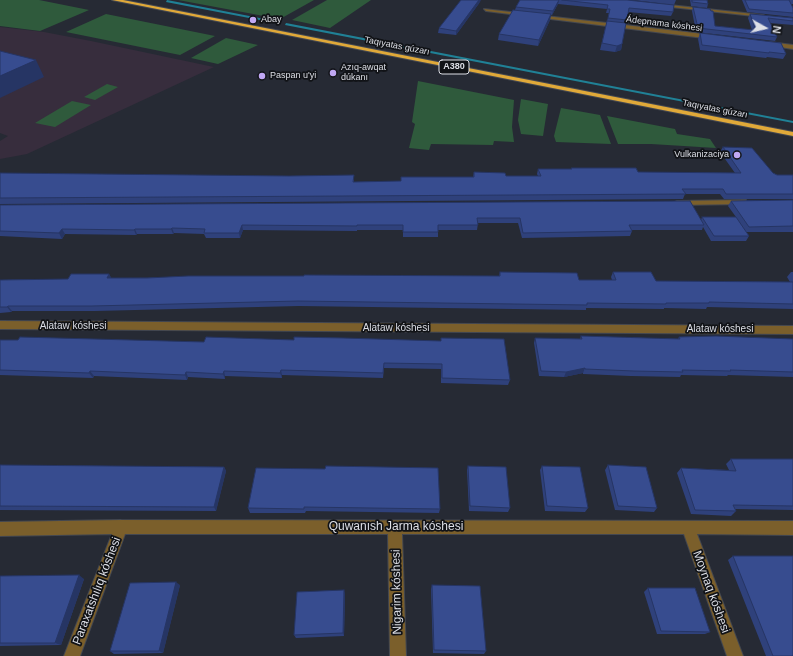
<!DOCTYPE html>
<html>
<head>
<meta charset="utf-8">
<style>
  body { margin:0 }
  #map { position:relative; width:793px; height:656px; overflow:hidden; background:#262a34; font-family:Helvetica,sans-serif }
  canvas { display:block }
  .north { position:absolute; left:745px; top:8px; width:40px; height:40px; -webkit-text-stroke:3px #111317; paint-order:stroke; rotate:98deg; font-size:11px; font-weight:700; line-height:16px; text-align:center; color:#dddfe6 }
  .north::after { content:''; display:block; margin:auto; width:14px; height:18px; background:#dddfe6; clip-path:polygon(50% 0,100% 100%,50% 72%,0 100%) }
</style>
</head>
<body>
<div id="map">
<canvas width="793" height="656"></canvas>
<div class="north">N</div>
</div>
<script>
const ctx = document.querySelector('canvas').getContext('2d');
ctx.lineJoin = 'round';
function fillPath(path, color) {
  ctx.fillStyle = color;
  ctx.fill(path, 'evenodd');
}
function toPath(rows) {
  const path = new Path2D();
  for (const r of rows) {
    path.moveTo(r[0], r[1]);
    for (let i = 2; i < r.length; i += 2) path.lineTo(r[i], r[i + 1]);
  }
  return path;
}
function stroke(path, color, width, dash) {
  ctx.strokeStyle = color;
  ctx.lineWidth = width;
  ctx.lineCap = dash ? 'butt' : 'round';
  ctx.setLineDash(dash || []);
  ctx.stroke(path);
}
function drawText(font, color, halo, rows, align = 'center') {
  ctx.font = font + ' Helvetica,sans-serif';
  ctx.lineWidth = 3.5;
  ctx.setLineDash([]);
  ctx.textBaseline = 'middle';
  ctx.strokeStyle = halo;
  ctx.fillStyle = color;
  for (const [text, x, y, turn = 0] of rows) {
    ctx.save();
    ctx.translate(x, y);
    ctx.rotate((+turn || 0) * Math.PI / 180);
    ctx.textAlign = isNaN(turn) ? turn : align;
    if (halo) ctx.strokeText(text, 0, 0);
    ctx.fillText(text, 0, 0);
    ctx.restore();
  }
}
fillPath(toPath([
  [0,27,44,32,91,41,214,67,27,154,0,159,0,141,8,136,0,133]
]), '#372d3d');
fillPath(toPath([
  [0,0,39,0,89,10,40,31,0,26],
  [178,0,314,0,280,19],
  [327,0,371,0,330,28,292,20],
  [106,14,215,36,180,55,66,32],
  [226,38,258,45,218,64,191,58],
  [418,81,514,100,512,127,514,142,494,141,493,145,431,144,429,150,409,148,415,124,412,122],
  [107,84,118,87,95,100,84,97],
  [521,99,548,104,543,136,521,134,518,120],
  [72,101,91,105,55,127,35,123],
  [561,108,600,115,611,144,556,142,554,136],
  [607,116,675,129,677,134,710,139,716,148,651,144,618,144]
]), '#2f5a3c');
fillPath(toPath([
  [167,0,275,21,276,22,275,23,166,2,167,0],
  [286,23,793,121,793,123,285,25,286,23]
]), '#208196');
const minor = toPath([
  [660,4,763,15,765,16,763,17,662,6,660,4],
  [484,9,712,35,715,37,712,39,486,11,484,9],
  [769,42,793,45,793,49,767,45,767,43,769,42],
  [743,200,746,200,746,204,677,205,673,203,677,201,743,200],
  [0,321,793,326,793,334,0,329,0,321],
  [121,520,793,521,793,535,697,534,743,656,727,656,684,534,402,534,406,656,390,656,388,534,125,534,80,656,64,656,112,534,0,536,0,522,121,520]
]);
const highway = toPath([
  [112,0,123,0,793,132,793,136,112,0]
]);
stroke(minor, '#434750', 2);
stroke(highway, '#434750', 2);
fillPath(minor, '#7b5f2b');
fillPath(highway, '#e0a939');
fillPath(toPath([
  [520,0,627,0,673,12,671,16,628,12,621,50,615,52,600,50,609,13,606,13,607,9,558,4,552,15,551,15,550,20,538,46,498,40,499,34,515,10,516,7],
  [633,0,676,0,674,5],
  [690,0,707,0,708,4,707,8,691,6],
  [742,0,793,0,793,4,791,4,793,8,793,17,747,12],
  [480,2,456,35,438,33,439,28],
  [693,7,715,26,752,30,748,18,750,14,793,18,793,25,770,23,777,37,775,41,696,32,692,11],
  [700,33,786,54,783,59,767,57,766,58,700,50,698,39],
  [723,147,777,175,793,175,793,199,724,199,720,194,685,194,683,199,0,204,0,173,354,180,354,182,401,181,473,177,474,172,506,176,538,176,537,174,538,169,571,169,571,168,638,172,735,173,720,152],
  [793,200,793,232,746,232,749,236,746,241,711,241,703,227,702,230,632,230,632,231,630,236,522,238,518,223,478,223,477,230,438,230,438,237,403,237,403,230,357,230,357,231,243,230,240,238,206,238,204,234,174,233,173,234,137,234,136,235,65,234,62,239,0,236,0,205,701,220,702,217,736,217,728,206,731,201],
  [500,272,579,280,612,280,611,277,613,272,656,281,790,282,787,277,791,272,793,272,793,309,707,307,706,309,664,308,664,309,586,308,586,310,299,306,95,311,12,311,11,312,0,313,0,280,68,279,109,274,111,278,499,276],
  [581,336,678,339,679,337,793,339,793,377,728,375,727,376,681,375,680,377,631,376,583,374,583,373,564,377,539,376,534,343,535,338,580,339],
  [441,338,510,380,508,385,441,383,441,369,384,368,383,378,282,375,282,378,225,376,225,379,188,377,187,380,94,376,93,378,0,375,0,340,204,342,294,340,441,341],
  [731,459,793,459,793,510,735,509,736,511,731,516,691,514,677,473,681,468,729,470,726,464],
  [0,465,224,467,226,471,216,511,0,510],
  [608,465,657,508,654,512,615,510,605,470],
  [468,466,510,508,508,512,469,511,467,470],
  [542,466,588,508,585,512,545,511,540,470],
  [256,468,440,509,439,513,306,511,305,513,250,513,248,508],
  [733,556,793,656,766,656,728,560],
  [0,576,84,579,61,645,0,646],
  [180,585,163,653,114,654,110,651],
  [432,585,486,651,484,654,433,653,431,589],
  [648,588,710,632,705,634,657,634,644,592],
  [345,593,344,636,296,638,294,635]
]), '#2f417b');
fillPath(toPath([
  [479,0,481,0,480,2,456,35,456,31],
  [559,0,558,4,552,15,553,11],
  [551,14,550,20,538,46,539,40],
  [622,44,621,50,615,52,617,46],
  [36,60,44,77,0,98,0,76],
  [242,225,243,230,240,238,239,233],
  [172,228,174,233,173,234,171,229],
  [62,229,65,234,62,239,59,233],
  [135,229,137,234,136,235,134,230],
  [109,274,112,279,107,278],
  [8,306,12,311,11,312,7,307],
  [585,368,583,373,564,377,566,372],
  [281,370,282,375,282,378,280,373],
  [90,371,94,376,93,378,89,373],
  [224,371,225,376,225,379,223,374],
  [186,372,188,377,187,380,185,375],
  [224,467,226,471,216,511,214,507],
  [79,575,84,579,61,645,55,643],
  [176,582,180,585,163,653,159,651],
  [344,590,345,593,344,636,343,633]
]), '#263564');
const building = toPath([
  [461,0,479,0,456,31,439,28,461,0],
  [520,0,559,0,553,11,516,7,520,0],
  [562,0,627,0,674,5,673,12,629,8,627,20,608,18,610,9,607,9,608,5,562,0],
  [692,0,707,0,708,4,692,2,692,0],
  [745,0,789,0,793,8,793,13,749,9,745,0],
  [693,7,710,9,711,11,713,11,715,26,754,30,753,28,755,28,750,14,751,14,793,18,793,21,768,18,777,37,698,28,693,7],
  [513,10,551,14,539,40,499,34,513,10],
  [607,21,626,23,622,44,617,46,602,43,607,21],
  [700,33,781,43,786,54,769,52,769,53,702,45,700,33],
  [0,51,36,60,0,76,0,51],
  [723,147,752,148,773,173,777,175,793,175,793,194,726,194,723,189,682,189,686,194,0,198,0,173,289,176,354,175,353,182,401,181,401,177,474,177,474,172,505,173,506,176,541,176,538,169,572,169,571,168,636,168,638,172,741,173,723,147],
  [793,200,793,226,749,227,731,201,793,200],
  [690,201,704,225,629,225,632,231,523,233,520,218,477,218,478,225,438,225,438,232,403,232,403,225,357,225,357,226,242,225,239,233,204,233,205,229,172,228,171,229,135,229,134,230,62,229,59,233,0,231,0,205,690,201],
  [702,217,736,217,749,236,714,236,702,217],
  [500,272,577,273,579,280,616,280,613,272,651,272,656,281,793,282,793,304,709,302,709,303,666,303,666,304,587,303,587,305,298,301,92,306,8,306,7,307,0,307,0,280,68,279,71,274,109,274,107,278,147,278,188,276,304,276,304,275,500,276,500,272],
  [581,336,680,339,679,337,716,336,793,339,793,372,730,370,731,371,682,370,683,372,634,371,585,369,585,368,566,372,541,371,535,338,582,339,581,336],
  [20,337,204,342,206,337,294,340,294,337,343,338,441,341,441,338,504,339,510,380,442,378,442,364,384,363,383,373,281,370,280,373,224,371,223,374,186,372,185,375,90,371,89,373,0,370,0,340,18,340,20,337],
  [731,459,793,459,793,506,733,505,736,511,695,510,681,468,736,471,731,459],
  [0,465,224,467,214,507,0,506,0,465],
  [608,465,646,467,657,508,618,506,608,465],
  [326,466,438,468,440,509,304,507,304,509,248,508,256,468,325,469,326,466],
  [468,466,506,467,510,508,470,506,468,466],
  [542,466,580,467,588,508,547,506,542,466],
  [733,556,793,556,793,656,773,656,733,556],
  [79,575,55,643,0,643,0,576,79,575],
  [176,582,159,651,110,651,130,583,176,582],
  [432,585,480,586,486,651,434,650,432,585],
  [648,588,695,588,710,632,661,631,648,588],
  [344,590,343,633,294,635,297,592,344,590]
]);
fillPath(building, '#374c8f');
stroke(building, '#263564', 1);
for (const [x, y, r, color] of [
  [253,20,4,"#c0a8f4"],
  [333,73,4,"#c0a8f4"],
  [262,76,4,"#c0a8f4"],
  [737,155,4,"#c0a8f4"]
]) {
  const dot = new Path2D();
  dot.arc(x, y, r, 0, 2 * Math.PI);
  ctx.fillStyle = color;
  ctx.fill(dot);
  stroke(dot, '#111317', 1.5);
}
drawText('9px', '#dddfe6', '#111317', [
  ["Abay",261,20],
  ["Azıq-awqat",341,68],
  ["dúkanı",341,78],
  ["Paspan u'yi",270,76],
  ["Vulkanizaciya",729,155,"right"]
], 'left');
drawText('9px', '#dddfe6', '#111317', [
  ["Ádepnama kóshesi",664,24,7],
  ["Taqıyatas gúzarı",397,46,11],
  ["Taqıyatas gúzarı",715,109,11]
]);
for (const [x, y, w] of [
  [454,67,30]
]) {
  const box = new Path2D();
  box.roundRect(x - w / 2, y - 7, w, 14, 3);
  ctx.fillStyle = '#111317';
  ctx.fill(box);
  stroke(box, '#dddfe6', 1);
}
drawText('bold 9px', '#dddfe6', null, [
  ["A380",454,67]
]);
drawText('10px', '#dddfe6', '#111317', [
  ["Alataw kóshesi",73,326],
  ["Alataw kóshesi",396,328],
  ["Alataw kóshesi",720,329]
]);
drawText('12px', '#dddfe6', '#111317', [
  ["Quwanısh Jarma kóshesi",396,527],
  ["Paraxatshılıq kóshesi",97,591,-69],
  ["Nigarim kóshesi",397,592,-91],
  ["Moynaq kóshesi",711,592,70]
]);
</script>
</body>
</html>
